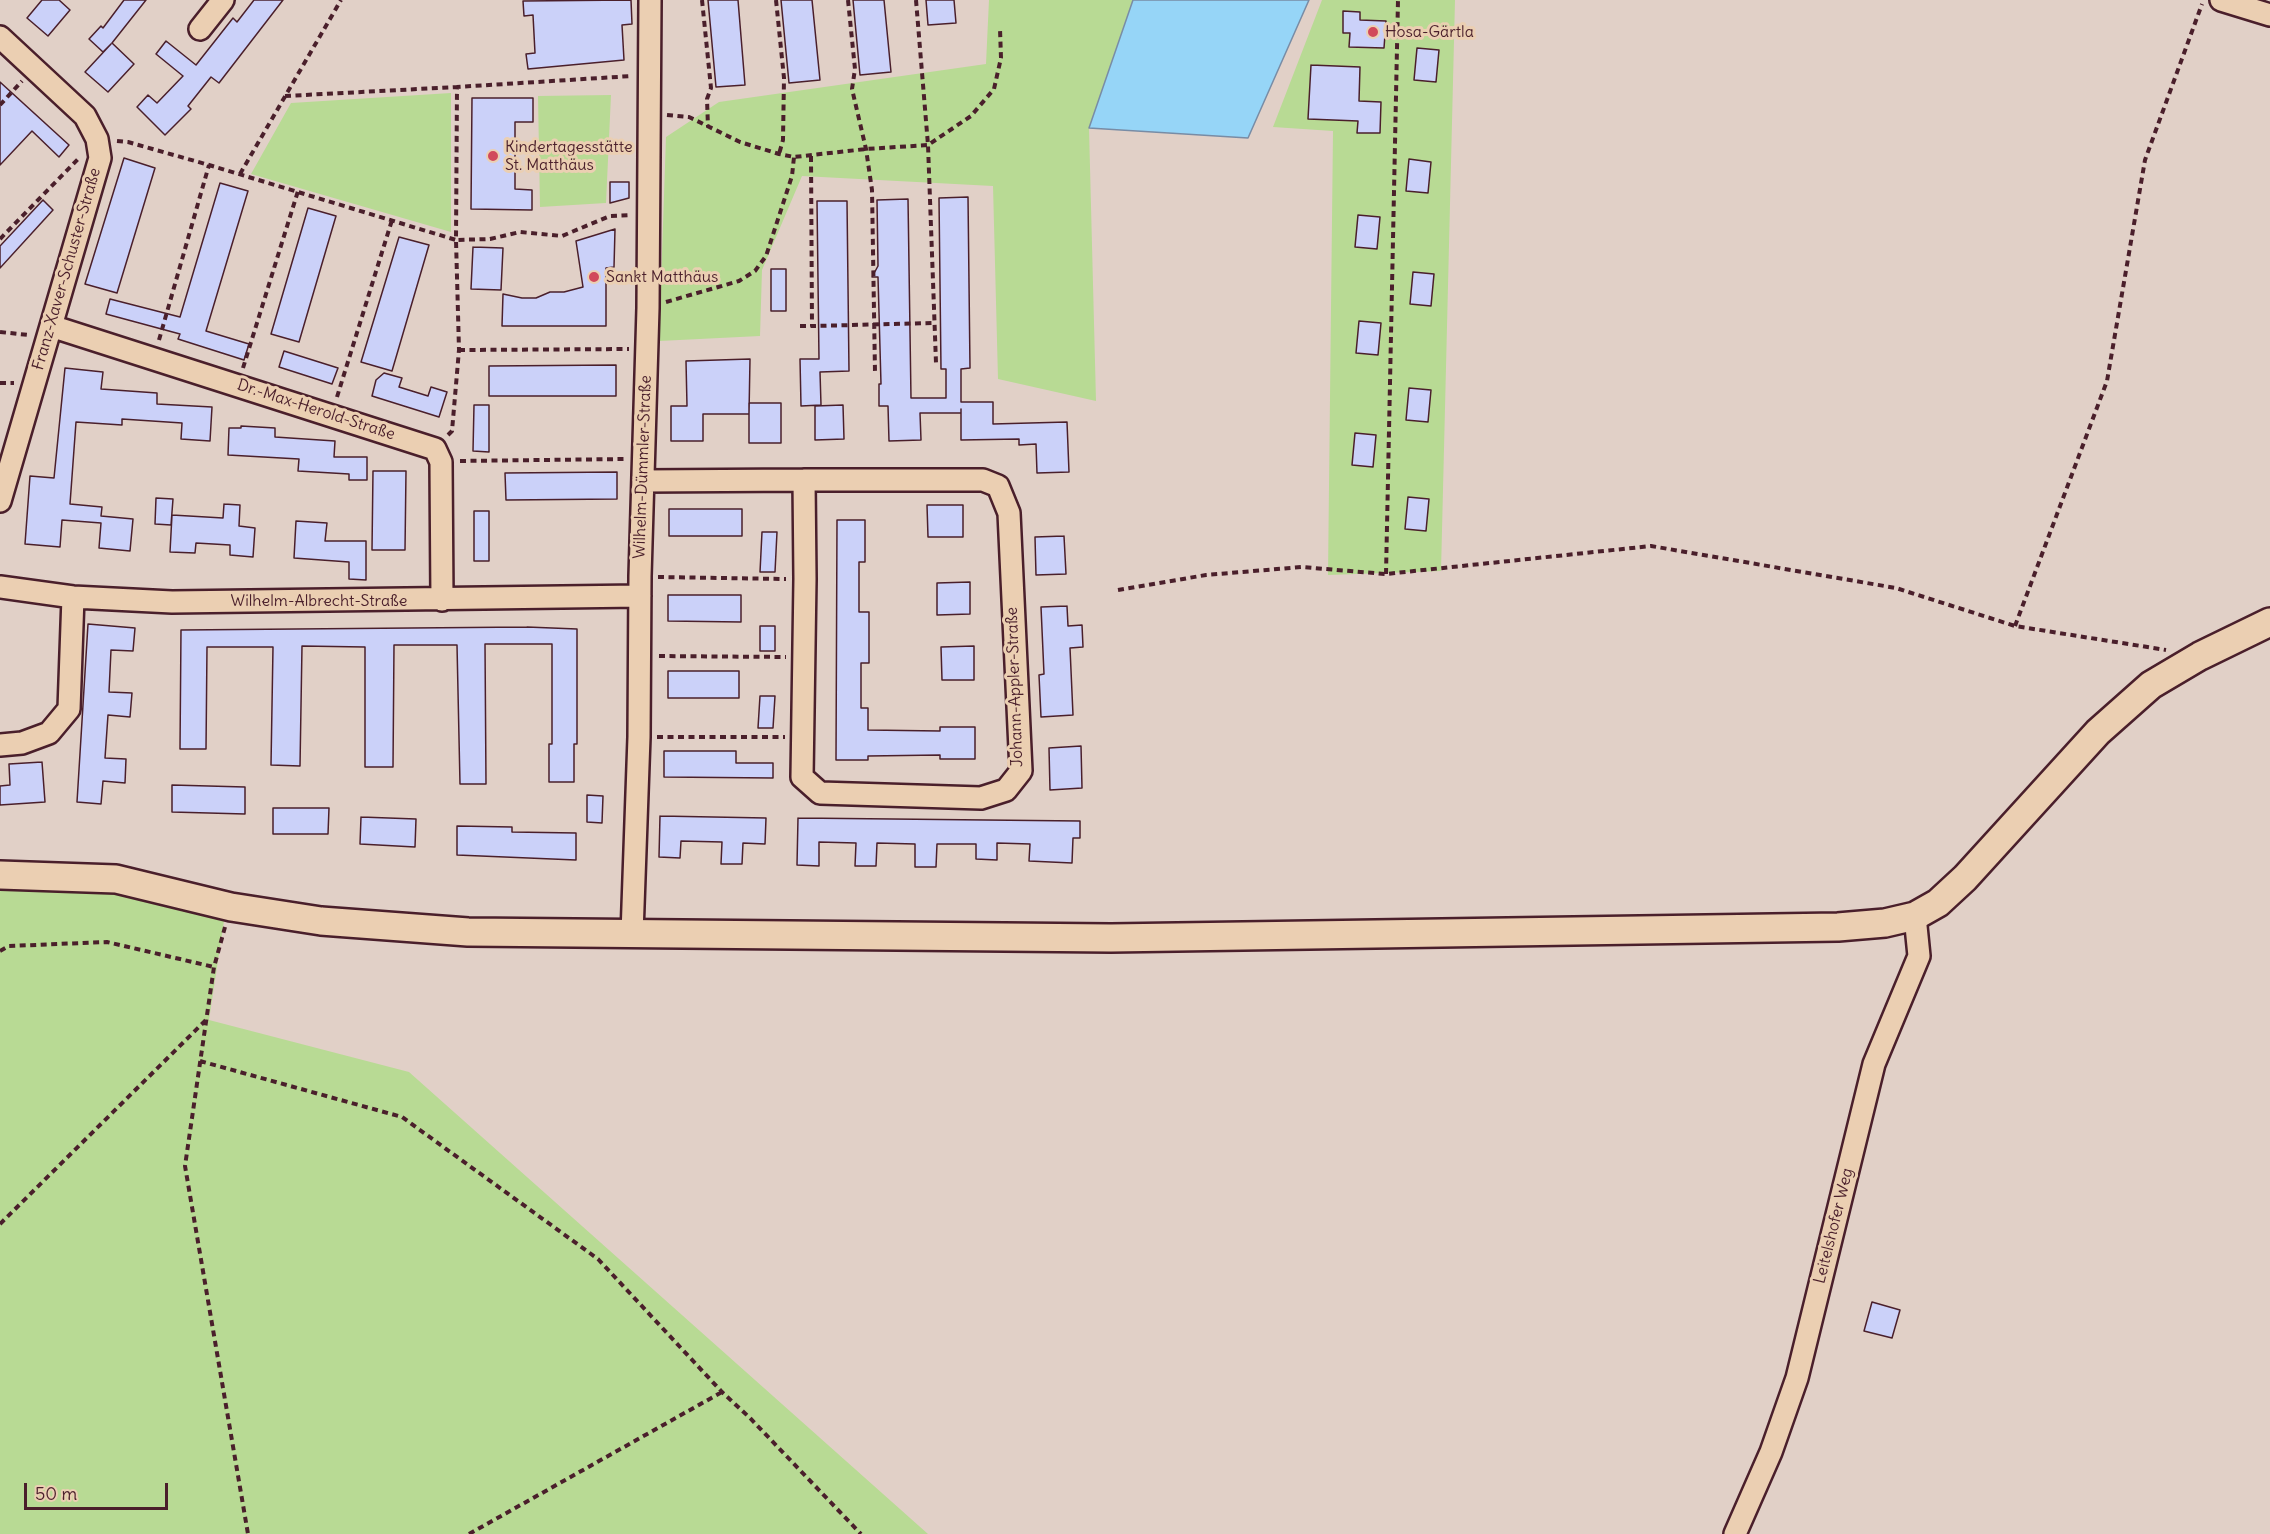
<!DOCTYPE html>
<html>
<head>
<meta charset="utf-8">
<style>
  body { margin:0 }
  #map { position:relative; width:2270px; height:1534px; overflow:hidden; background:#e1d0c7; font-family:Delius,sans-serif }
  canvas { display:block }
  .scale { position:absolute; left:24px; top:1483px; width:144px; height:27px; box-sizing:border-box; border:3px solid #4a1f2b; border-top:0; padding-left:8px; font-size:18px; line-height:21px; white-space:nowrap; color:#4a1f2b; -webkit-text-stroke:4px #ebcfb2; paint-order:stroke }
</style>
</head>
<body>
<div id="map">
<canvas width="2270" height="1534"></canvas>
<div class="scale">50 m</div>
</div>
<script>
const ctx = document.querySelector('canvas').getContext('2d');
ctx.lineJoin = 'round';
function fillPath(path, color) {
  ctx.fillStyle = color;
  ctx.fill(path, 'evenodd');
}
function toPath(rows) {
  const path = new Path2D();
  for (const r of rows) {
    path.moveTo(r[0], r[1]);
    for (let i = 2; i < r.length; i += 2) path.lineTo(r[i], r[i + 1]);
  }
  return path;
}
function stroke(path, color, width, dash) {
  ctx.strokeStyle = color;
  ctx.lineWidth = width;
  ctx.lineCap = dash ? 'butt' : 'round';
  ctx.setLineDash(dash || []);
  ctx.stroke(path);
}
function drawText(font, color, halo, rows, align = 'center') {
  ctx.font = font + ' Delius,sans-serif';
  ctx.lineWidth = 6;
  ctx.setLineDash([]);
  ctx.textBaseline = 'middle';
  ctx.strokeStyle = halo;
  ctx.fillStyle = color;
  for (const [text, x, y, turn = 0] of rows) {
    ctx.save();
    ctx.translate(x, y);
    ctx.rotate((+turn || 0) * Math.PI / 180);
    ctx.textAlign = isNaN(turn) ? turn : align;
    if (halo) ctx.strokeText(text, 0, 0);
    ctx.fillText(text, 0, 0);
    ctx.restore();
  }
}
fillPath(toPath([
  [989,0,1133,0,1089,128,1096,401,998,379,993,186,802,176,762,270,760,336,659,341,666,137,719,102,986,64],
  [1322,0,1455,0,1441,571,1328,575,1333,131,1273,127],
  [451,93,451,232,251,174,291,103],
  [611,95,606,203,540,207,538,96],
  [83,885,225,914,209,1020,409,1072,928,1534,0,1534,0,886]
]), '#b8da94');
const water = toPath([
  [1133,0,1309,0,1248,138,1089,128,1133,0]
]);
fillPath(water, '#96d5f7');
stroke(water, '#788ca5', 1.5);
const building = toPath([
  [42,0,59,0,70,10,48,36,27,18,42,0],
  [124,0,146,0,112,43,134,64,108,92,85,72,111,44,103,52,89,39,101,26,103,28,124,0],
  [254,0,283,0,219,83,211,77,188,106,191,109,165,135,137,107,148,95,157,103,183,76,156,54,166,41,196,65,233,18,237,22,254,0],
  [631,0,632,24,622,25,624,60,528,69,526,54,535,53,533,15,524,16,523,1,631,0],
  [708,0,738,0,745,85,716,87,708,0],
  [781,0,812,0,820,80,789,83,781,0],
  [853,0,884,0,891,72,860,75,853,0],
  [926,0,954,0,956,23,928,25,926,0],
  [1343,11,1360,12,1360,20,1386,21,1384,48,1349,47,1350,33,1343,33,1343,11],
  [1417,48,1439,50,1436,82,1414,80,1417,48],
  [1311,65,1360,67,1359,101,1381,102,1380,133,1357,133,1358,121,1308,119,1311,65],
  [0,82,69,145,59,157,32,131,0,165,0,82],
  [472,98,533,98,533,122,515,122,515,189,532,190,532,210,471,209,472,98],
  [124,158,155,168,117,293,85,284,124,158],
  [1409,159,1431,162,1428,193,1406,191,1409,159],
  [610,182,629,182,629,198,610,203,610,182],
  [220,183,248,191,206,331,249,344,244,360,178,339,180,334,106,314,110,299,180,317,220,183],
  [968,197,970,368,961,369,961,402,993,402,993,424,1067,422,1069,472,1037,473,1036,444,1019,445,1019,439,961,440,961,409,961,413,920,413,921,440,889,441,888,406,879,406,879,384,881,384,878,277,872,277,878,266,877,200,908,199,911,398,946,398,946,369,941,369,939,198,968,197],
  [43,200,53,210,0,268,0,246,43,200],
  [817,201,847,201,849,371,820,372,821,405,801,406,800,359,819,359,817,201],
  [308,208,336,216,299,342,271,334,308,208],
  [1358,215,1380,217,1377,249,1355,247,1358,215],
  [615,229,614,267,606,268,606,326,502,326,503,294,522,298,536,298,550,292,564,292,583,287,576,241,615,229],
  [399,237,429,245,392,371,361,362,399,237],
  [473,247,503,248,501,290,471,289,473,247],
  [771,269,786,269,786,311,771,311,771,269],
  [1413,272,1434,274,1431,306,1410,304,1413,272],
  [1359,321,1381,323,1378,355,1356,353,1359,321],
  [284,351,338,368,332,384,279,367,284,351],
  [750,359,749,414,703,414,703,441,671,441,671,406,687,406,686,361,750,359],
  [616,365,616,396,489,396,489,366,616,365],
  [65,368,103,372,101,389,157,393,157,404,212,407,210,441,181,439,182,423,122,419,122,425,76,422,70,504,102,507,101,516,133,519,130,551,99,548,101,523,62,520,60,547,25,544,30,476,54,478,65,368],
  [384,373,402,378,399,387,428,396,431,387,447,392,439,417,372,396,376,380,384,373],
  [1409,388,1431,390,1428,422,1406,420,1409,388],
  [749,403,781,403,781,443,749,443,749,403],
  [474,405,489,405,489,452,473,451,474,405],
  [843,405,844,439,815,440,815,406,843,405],
  [241,426,275,428,275,437,335,441,334,457,367,457,367,480,349,480,349,474,298,471,299,459,228,455,229,428,241,428,241,426],
  [1355,433,1376,435,1373,467,1352,465,1355,433],
  [373,471,406,471,405,550,372,550,373,471],
  [617,472,617,499,506,500,505,473,617,472],
  [1408,497,1429,499,1426,531,1405,529,1408,497],
  [156,498,173,499,171,525,155,524,156,498],
  [224,504,240,505,239,526,255,528,253,557,230,555,230,545,196,543,195,553,170,552,172,515,223,518,224,504],
  [927,505,963,505,963,537,928,537,927,505],
  [669,509,742,509,742,536,669,536,669,509],
  [474,511,489,511,489,561,474,561,474,511],
  [837,520,865,520,865,562,859,562,859,612,869,612,869,663,861,663,861,708,868,708,868,730,940,731,940,727,975,727,975,759,940,759,940,755,868,756,868,760,836,760,837,520],
  [296,521,327,523,325,541,366,541,366,580,349,579,349,562,294,558,296,521],
  [762,532,777,532,775,572,760,572,762,532],
  [1064,536,1066,574,1036,575,1035,537,1064,536],
  [970,582,970,614,937,615,937,583,970,582],
  [668,595,741,595,741,622,668,621,668,595],
  [1067,606,1068,626,1082,625,1083,647,1070,648,1073,715,1041,717,1039,675,1044,674,1041,607,1067,606],
  [88,624,135,628,133,651,111,650,109,692,132,693,130,717,108,715,105,758,126,759,125,783,103,781,101,804,77,802,88,624],
  [760,626,775,626,775,651,760,651,760,626],
  [527,627,577,629,577,744,574,744,574,782,549,782,549,744,552,744,552,644,485,644,486,784,460,784,457,645,394,645,393,767,365,767,365,647,302,646,300,766,271,765,273,647,207,647,206,749,180,749,181,630,527,627],
  [974,646,974,680,942,680,941,647,974,646],
  [668,671,739,671,739,698,668,698,668,671],
  [760,696,775,696,773,728,758,728,760,696],
  [1081,746,1082,788,1050,790,1049,748,1081,746],
  [664,751,736,751,736,763,773,763,773,778,664,777,664,751],
  [42,762,45,802,0,805,0,786,10,785,9,764,42,762],
  [172,785,245,787,245,814,172,812,172,785],
  [587,795,603,796,602,823,587,822,587,795],
  [273,808,329,808,328,834,273,834,273,808],
  [660,816,766,818,765,844,743,843,742,864,721,864,722,842,681,841,680,858,659,857,660,816],
  [361,817,416,819,415,847,360,844,361,817],
  [798,818,1080,821,1080,838,1073,838,1072,863,1029,861,1030,844,997,843,997,860,976,859,976,844,937,844,936,867,915,867,915,844,877,843,876,866,855,866,856,843,819,842,819,866,797,865,798,818],
  [457,826,512,827,512,832,576,833,576,860,457,855,457,826],
  [1872,1302,1900,1310,1892,1338,1864,1331,1872,1302]
]);
fillPath(building, '#cbd1f9');
stroke(building, '#4a1f2b', 1.5);
const minor = toPath([
  [2221,0,2270,15],
  [200,29,223,0],
  [0,37,85,116,97,139,100,158,0,501],
  [51,326,435,449,441,462,442,600],
  [643,481,804,480,983,480,998,486,1009,513,1021,771,1006,790,981,798,820,793,802,777,805,579,804,480],
  [0,587,73,597,172,602,640,596],
  [0,745,22,743,49,733,69,709,73,597],
  [632,934,639,737,640,576,648,308,650,0],
  [1735,1534,1771,1452,1797,1378,1874,1064,1919,956,1915,916]
]);
const major = toPath([
  [0,875,116,879,231,907,321,921,468,932,1111,938,1838,927,1885,923,1915,916,1938,903,1965,878,2098,732,2151,685,2200,656,2270,622]
]);
stroke(minor, '#4a1f2b', 26);
stroke(major, '#4a1f2b', 32);
stroke(toPath([
  [702,0,711,88,707,99,708,127],
  [776,0,784,78,783,140,779,154],
  [848,0,855,69,852,89,866,149,872,190,875,372],
  [916,0,928,145,936,363],
  [285,96,457,87],
  [0,105,22,81],
  [667,115,689,117,740,142,779,154,794,157,866,149,928,145,971,116,994,89,1001,58,1000,29],
  [117,141,128,142,209,165,456,240,457,87,632,76],
  [811,156,812,326,934,323],
  [240,174,341,0],
  [0,239,78,159],
  [666,302,739,281,755,271,766,256,792,176,794,157],
  [800,326,812,326],
  [0,332,29,335],
  [159,340,209,165],
  [459,350,629,349],
  [243,368,298,191],
  [0,383,14,383],
  [337,397,392,220],
  [448,435,452,431,459,350,456,240,490,239,520,232,562,236,610,216,631,215],
  [460,461,626,459],
  [1386,574,1398,0],
  [658,577,786,579],
  [1118,590,1206,575,1301,567,1386,574,1651,546,1896,588,2015,626,2166,650],
  [2015,626,2107,381,2145,160,2202,4],
  [659,656,786,657],
  [657,737,785,737],
  [225,927,214,967,185,1166,248,1534],
  [0,951,9,946,107,942,214,967],
  [200,1061,402,1117,598,1259,722,1392,750,1418,861,1534],
  [0,1224,206,1020],
  [469,1534,722,1392]
]), '#4a1f2b', 4, [6, 4.5]);
stroke(minor, '#ebcfb2', 21);
stroke(major, '#ebcfb2', 27);
for (const [x, y, r, color] of [
  [1373,32,6,"#d1495b"],
  [493,156,6,"#d1495b"],
  [594,277,6,"#d1495b"]
]) {
  const dot = new Path2D();
  dot.arc(x, y, r, 0, 2 * Math.PI);
  ctx.fillStyle = color;
  ctx.fill(dot);
  stroke(dot, '#ebcfb2', 2);
}
drawText('16px', '#4a1f2b', '#ebcfb2', [
  ["Hosa-Gärtla",1385,32],
  ["Kindertagesstätte",505,147],
  ["St. Matthäus",505,165],
  ["Sankt Matthäus",606,277]
], 'left');
drawText('16px', '#4a1f2b', '#ebcfb2', [
  ["Franz-Xaver-Schuster-Straße",67,269,-74],
  ["Dr.-Max-Herold-Straße",316,410,18],
  ["Wilhelm-Dümmler-Straße",643,467,-88],
  ["Wilhelm-Albrecht-Straße",319,601],
  ["Johann-Appler-Straße",1015,687,-92],
  ["Leitelshofer Weg",1834,1226,-76]
]);
</script>
</body>
</html>
